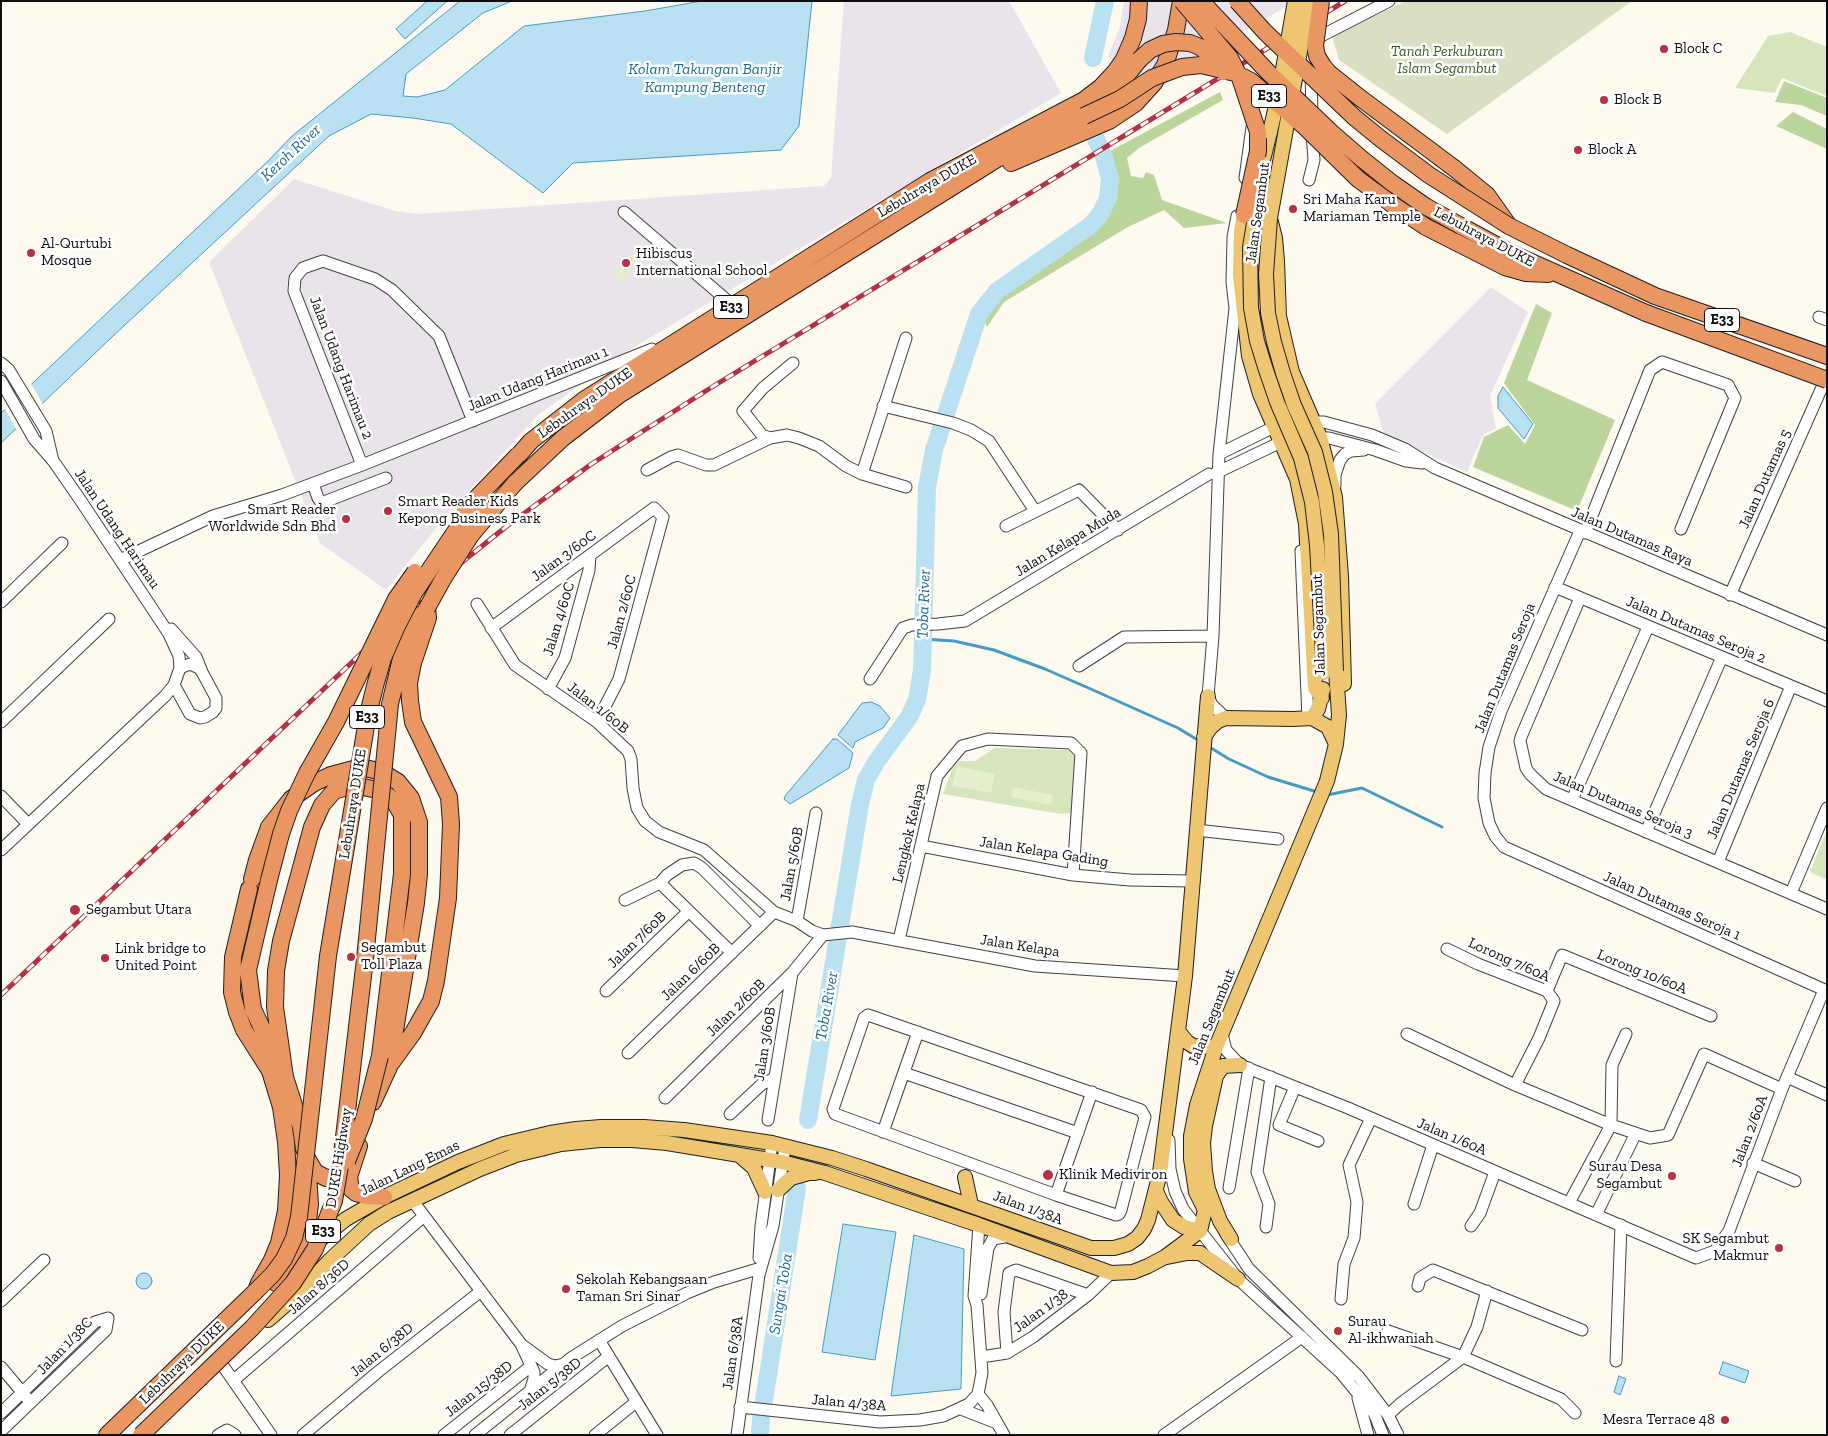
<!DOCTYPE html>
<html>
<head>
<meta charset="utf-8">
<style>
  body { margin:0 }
  #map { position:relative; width:1828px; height:1436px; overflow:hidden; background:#fefaf0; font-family:"Zilla Slab",serif }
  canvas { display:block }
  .frame { position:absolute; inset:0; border:2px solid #0e0e0e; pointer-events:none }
</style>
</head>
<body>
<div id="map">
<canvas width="1828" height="1436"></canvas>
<div class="frame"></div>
</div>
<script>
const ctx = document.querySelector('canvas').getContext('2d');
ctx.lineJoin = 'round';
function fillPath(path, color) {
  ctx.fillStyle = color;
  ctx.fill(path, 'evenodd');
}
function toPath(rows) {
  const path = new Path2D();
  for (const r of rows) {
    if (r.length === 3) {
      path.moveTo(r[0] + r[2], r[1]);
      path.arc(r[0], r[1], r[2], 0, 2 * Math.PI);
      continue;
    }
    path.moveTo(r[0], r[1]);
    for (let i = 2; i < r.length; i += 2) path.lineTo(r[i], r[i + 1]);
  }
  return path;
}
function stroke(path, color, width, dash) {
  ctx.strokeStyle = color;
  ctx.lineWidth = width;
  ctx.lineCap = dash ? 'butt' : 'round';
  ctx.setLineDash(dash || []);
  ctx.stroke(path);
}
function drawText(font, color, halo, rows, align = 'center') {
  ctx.font = font + ' "Zilla Slab",serif';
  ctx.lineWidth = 5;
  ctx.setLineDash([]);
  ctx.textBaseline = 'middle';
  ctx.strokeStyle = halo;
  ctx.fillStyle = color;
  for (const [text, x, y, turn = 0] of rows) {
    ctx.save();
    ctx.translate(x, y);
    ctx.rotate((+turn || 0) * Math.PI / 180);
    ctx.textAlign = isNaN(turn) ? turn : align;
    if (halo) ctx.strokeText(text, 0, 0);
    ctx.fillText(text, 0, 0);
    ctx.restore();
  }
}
fillPath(toPath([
  [844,1,1009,1,1061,93,631,349,538,415,446,516,386,590,320,543,209,262,294,179,395,211,418,214,824,186,831,178],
  [1124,1,1296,1,1145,88,1108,57,1120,27],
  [1491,287,1528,312,1490,396,1496,428,1483,435,1467,472,1384,434,1375,404]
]), '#eae3ec');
fillPath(toPath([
  [1790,32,1827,47,1827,96,1782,78,1775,93,1735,88,1768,36],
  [995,748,1069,750,1075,755,1071,813,1061,814,943,794,952,769,960,761,975,761],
  [1827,830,1827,880,1810,872]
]), '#d5e6bc');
fillPath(toPath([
  [1784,81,1827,98,1827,116,1801,105,1775,102],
  [1220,92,1223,100,1139,148,1127,158,1131,176,1143,178,1146,172,1154,175,1162,200,1227,223,1184,228,1164,210,1128,227,1004,302,987,327,983,318,1002,292,1090,233,1117,200,1118,179,1110,151],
  [1793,112,1827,129,1827,149,1776,126],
  [1536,304,1552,313,1527,380,1615,420,1577,511,1473,467,1484,437,1508,425,1525,444,1535,425,1504,383]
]), '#bbd59d');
fillPath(toPath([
  [1406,1,1632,1,1447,134,1339,60,1332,36]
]), '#d8dfc2');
fillPath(toPath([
  [635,250,643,256,621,282,613,274],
  [957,766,995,774,991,793,952,786],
  [1013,787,1053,795,1051,805,1011,797]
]), '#e5eecd');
const water = toPath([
  [427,1,447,1,405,39,396,29,427,1],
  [460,1,512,1,483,13,406,74,403,96,417,97,445,90,524,26,645,11,702,1,812,1,799,126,781,150,573,163,543,193,451,124,413,118,371,114,329,136,112,337,1,443,1,413,268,161,292,136,460,1],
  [1503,387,1533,424,1524,439,1498,408,1498,396,1503,387],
  [871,702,880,706,890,718,883,728,855,742,853,748,838,735,862,703,871,702],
  [833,739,837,739,853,753,849,768,790,804,784,799,785,796,833,739],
  [843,1224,896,1232,875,1360,822,1352,843,1224],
  [914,1235,964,1249,961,1389,891,1396,914,1235],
  [144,1281,8],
  [1723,1362,1749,1371,1745,1383,1719,1374,1723,1362],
  [1619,1376,1626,1379,1620,1395,1614,1392,1619,1376]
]);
fillPath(water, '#b9e1f1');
stroke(water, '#459bc3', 1);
fillPath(toPath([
  [30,382,44,406,17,431,4,407]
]), '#fefaf0');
stroke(toPath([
  [923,639,954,641,994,650,1045,669,1093,690,1178,728,1196,739],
  [1211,748,1229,759,1268,777,1314,791],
  [1327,795,1362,788,1442,827]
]), '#459bc3', 3);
stroke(toPath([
  [1093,58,1105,1],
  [808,1120,860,804,866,780,876,762,909,717,917,700,922,670,923,639,927,487,934,450,979,314,997,291,1091,225,1101,213,1108,198,1110,179,1104,157,1096,139],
  [764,1401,797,1188],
  [760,1435,761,1419]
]), '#b9e1f1', 18);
const minor = toPath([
  [1313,42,1323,35,1389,1],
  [1308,45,1311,70,1312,116],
  [1245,178,1252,127],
  [1309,180,1314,160,1312,132],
  [624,212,729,302],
  [1819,317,1827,320],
  [1,363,9,370,46,431,53,461],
  [793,363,763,388,743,411,762,435,770,438,787,435,799,438,819,446,846,466,862,474,906,487],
  [1,381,34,439,54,462,81,501,169,634,179,656,180,668,174,685,165,696,1,850],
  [883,406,953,423,971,430,989,441,1035,511],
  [1305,422,1324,422,1372,435,1405,449,1435,468,1827,635],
  [1314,438,1329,438,1375,450,1406,461,1422,463],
  [1219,454,1274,427,1282,426],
  [362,465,294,291,295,278,303,268,323,261,375,279,392,290,439,336,473,421],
  [647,470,671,457,678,455,706,465,714,465,770,438],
  [862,474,906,338],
  [1214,474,1281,442,1288,441],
  [313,484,318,498,321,502,324,502,386,478],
  [1335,486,1335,475,1340,460,1345,454,1351,451,1364,450],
  [1006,526,1079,490,1118,530],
  [1580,531,1501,711,1489,747,1485,773,1484,798,1489,823,1495,836,1504,847,1827,991],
  [1585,533,1650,370,1662,362,1728,385,1735,398,1681,529],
  [1301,551,1308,719],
  [120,560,213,516,282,495,362,465,652,349],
  [1555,587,1827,701],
  [1730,595,1827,376],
  [1580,598,1521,737,1520,741,1526,768,1530,774,1546,789,1827,909],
  [1,602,62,543],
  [477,604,515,665,597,722,628,751,631,759,633,788,637,808,645,821,659,832,704,850,774,912,797,921,812,931,823,935,852,932,1035,966,1185,976],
  [491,628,654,508,663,517,619,679,597,722],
  [171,629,196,657,202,672],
  [1079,666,1124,637,1213,636],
  [870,679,903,628,912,625,938,624,965,621,1209,474],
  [174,685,190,714,200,718,205,717,213,712,216,708,216,698,202,672,199,668,190,664,180,668],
  [548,689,565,658,589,570,590,555],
  [1226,718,1212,705,1208,696,1213,636,1219,454,1235,308,1232,282,1233,237,1237,216],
  [1,722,109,619],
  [1,796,28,824],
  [1572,800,1648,627],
  [1196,830,1278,839],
  [1646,832,1722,657],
  [921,846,1073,875,1130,880,1192,881],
  [1718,862,1791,686],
  [660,883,732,953],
  [1791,893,1827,808],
  [625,900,660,883,667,875,682,865,694,863,702,868,760,926],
  [797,921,816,813],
  [899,940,937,776,962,746,988,739,1071,743,1081,753,1073,875],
  [1447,949,1478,964,1547,991,1554,1001,1539,1038,1515,1085],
  [606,991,689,911],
  [1547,991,1562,955,1711,1016],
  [868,1015,1141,1110,1145,1117,1121,1210,1119,1214,1116,1215,1056,1195,835,1114,833,1109,864,1018,868,1015],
  [1222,1034,1226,1050,1240,1065,1348,1108,1696,1258,1715,1251,1729,1231,1782,1089,1824,990],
  [1407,1034,1515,1085,1611,1125,1650,1138,1668,1135,1704,1054,1782,1089],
  [628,1053,774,912],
  [904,1073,1078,1133],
  [1787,1077,1827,1095],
  [1295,1087,1279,1125,1318,1141],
  [665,1098,792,973,823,935],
  [730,1114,762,1084,775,1078],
  [768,1120,792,973],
  [883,1132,918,1032],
  [1169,1140,1170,1169,1175,1191,1183,1209,1238,1279,1341,1373,1374,1413,1383,1435],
  [1753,1163,1795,1181],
  [1229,1188,1249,1068],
  [1056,1195,1092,1092],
  [412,1200,521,1344,534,1372,534,1379,530,1391],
  [1569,1203,1611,1125,1612,1065,1626,1034],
  [1414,1204,1433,1145],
  [1596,1215,1635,1135],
  [1471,1226,1480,1213,1495,1172],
  [1266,1227,1269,1204,1257,1172,1271,1077],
  [1226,1234,1249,1269,1359,1377,1388,1415,1398,1435],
  [759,1258,761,1226,772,1143],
  [1418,1286,1420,1278,1433,1270,1582,1330],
  [981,1294,988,1248,993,1239,1010,1236],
  [1341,1299,1344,1264,1354,1238,1357,1202,1349,1165,1371,1118],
  [1,1301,44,1260],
  [1388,1331,1463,1357,1561,1399,1575,1413],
  [599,1340,657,1435],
  [522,1345,548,1364,555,1366,564,1364],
  [1007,1353,1004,1312,1009,1273,1016,1270,1088,1295],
  [981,1357,1007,1353,1033,1337,1088,1295,1111,1273],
  [1616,1361,1621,1225],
  [221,1363,271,1435],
  [1,1367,27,1398],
  [234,1380,424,1216],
  [978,1394,987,1405,1004,1435],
  [1358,1398,1368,1435],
  [740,1407,880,1422,920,1420,943,1416,969,1404,978,1394,982,1373,977,1305,974,1296,979,1225],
  [961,1409,997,1423],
  [1,1413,95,1322,108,1318,106,1330,1,1431],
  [1388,1415,1400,1404,1463,1357,1477,1327,1487,1291],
  [218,1435,227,1430,235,1435],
  [303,1435,379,1371,481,1291],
  [444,1435,531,1366],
  [475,1435,571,1358,622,1326,687,1293,714,1282,761,1268],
  [510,1435,609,1356],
  [595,1435,636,1402],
  [737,1435,759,1275,773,1226,785,1147],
  [1164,1435,1302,1337]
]);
const major = toPath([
  [1262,164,1270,132],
  [1279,168,1270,218,1275,238,1277,261,1279,316,1292,372,1320,437,1335,497,1341,576,1344,684],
  [1248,206,1244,215,1241,231,1240,275,1249,356,1260,394,1297,479,1306,524,1315,688,1322,698],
  [1312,718,1328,727,1336,744],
  [1204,737,1210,728,1218,721,1226,718,1293,719,1312,718,1318,709,1323,689],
  [1178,1031,1187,1042,1193,1046,1216,1047],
  [739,1155,754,1168,765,1192],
  [965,1177,971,1205],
  [778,1190,791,1178,809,1173,815,1173],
  [1156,1191,1161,1202,1173,1220,1184,1227,1200,1231],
  [1200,1231,1205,1210,1196,1192,1191,1159,1191,1136,1197,1105,1216,1047,1327,781,1336,744,1339,715,1336,671],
  [1231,1239,1220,1221,1208,1189,1205,1171,1203,1143,1205,1126,1216,1076,1223,1066,1240,1065],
  [317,1242,346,1219,384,1197,458,1162,504,1144,550,1133,576,1129,601,1127,644,1127,684,1130,772,1143,832,1158,866,1169,1091,1248,1114,1248,1128,1244,1137,1238,1144,1229,1148,1220,1160,1173,1185,976,1208,696],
  [1167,1257,1187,1253,1200,1253,1238,1279],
  [268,1320,298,1294,329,1261,369,1224,388,1212,480,1169,516,1155,561,1144,600,1140,632,1140,667,1143,782,1162,825,1173,979,1225,1111,1273,1133,1272,1148,1266,1165,1257,1200,1231]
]);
const highway = toPath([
  [1011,163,1109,121,1136,103,1154,83,1165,65,1176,30,1181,1],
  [1454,168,1487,195,1509,226,1567,255,1655,296,1827,356],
  [1461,226,1511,253,1646,313],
  [1426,227,1505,267,1526,273,1548,274],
  [510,465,531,441,585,399,930,181,1084,100,1101,87,1115,72,1124,59,1133,38,1138,19,1139,1],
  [515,483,563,438,619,395,997,159,1084,116,1114,91,1139,60],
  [390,704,402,654,408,637,422,614],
  [252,879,257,860,269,827,291,799,314,783,331,775,361,767,382,772,398,782,411,798,419,822,419,874,416,903,389,1067,373,1102],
  [269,880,248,970,253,1009,285,1077,301,1127,304,1149],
  [392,1062,413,1033,431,1001,436,981,448,898,451,824,449,797,413,722,410,701,409,683,413,663,428,618,427,608],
  [285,1077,275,1007,276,971,281,941,312,827,322,805,334,791,354,785,382,791,394,801,402,815,402,874,380,1056],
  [359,1146,349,1177,351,1189,356,1193,367,1196,384,1197],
  [307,1158,315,1172,326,1178,337,1177,343,1175,349,1169],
  [276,1283,295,1253,303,1237,308,1221,310,1204,308,1174],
  [107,1435,256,1291,259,1283,272,1260,279,1243,286,1211,288,1175,286,1142,281,1107,270,1071,244,1030,237,1012,232,992,233,957,249,889]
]);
stroke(minor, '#414141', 13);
stroke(major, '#1f1f1f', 16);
stroke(highway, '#1f1f1f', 18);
stroke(minor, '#fff', 11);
stroke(major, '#eec570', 14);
stroke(highway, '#e99663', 16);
const rail = toPath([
  [1,995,368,647,451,571,507,526,590,465,712,387,1345,1]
]);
stroke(rail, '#b43141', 5);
stroke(rail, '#fff', 3, [9]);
const majorBridge = toPath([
  [1270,132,1279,92,1295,1],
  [1264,164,1250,247,1251,308,1257,341,1265,367,1277,402,1301,458,1312,502,1317,545,1324,673],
  [1279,168,1309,1],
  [1270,218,1266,274,1268,313,1274,342,1283,373,1294,405,1315,452,1325,492,1331,534,1336,671]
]);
const highwayBridge = toPath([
  [1182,1,1230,58,1240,78,1258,132,1258,151,1244,215],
  [1201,1,1267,71,1332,133,1362,159,1392,183,1425,206,1461,226],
  [1237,1,1265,32,1354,117,1381,139,1429,175,1509,226],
  [1321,1,1315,46,1317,56,1323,66,1329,73,1359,97,1454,168],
  [1139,60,1150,50,1163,44,1176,42,1190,43,1200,47,1213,58,1224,72],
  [1084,116,1120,99,1152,78,1182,67,1201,65,1235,73,1251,81,1305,127,1358,179,1393,205,1426,227],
  [1646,313,1827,380],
  [465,510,518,455],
  [427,608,443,579,471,535,515,483],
  [269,880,281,834,289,811,307,773,336,722,396,599,415,572],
  [347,1161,364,1119,380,1056],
  [256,1291,273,1274,284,1259,294,1238,299,1217,328,956,368,714,375,686,383,658,397,626,414,593,459,526,477,505],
  [141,1435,252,1328,293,1283,315,1249,334,1201,342,1154,365,959,390,704]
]);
stroke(majorBridge, '#1f1f1f', 16, []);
stroke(highwayBridge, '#1f1f1f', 18, []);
stroke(majorBridge, '#eec570', 14);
stroke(highwayBridge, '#e99663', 16);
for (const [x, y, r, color] of [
  [1664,49,5,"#b43141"],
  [1604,100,5,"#b43141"],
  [1578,150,5,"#b43141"],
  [1293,209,5,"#b43141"],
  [31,253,5,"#b43141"],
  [626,263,5,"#b43141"],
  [388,511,5,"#b43141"],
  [346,519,5,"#b43141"],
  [75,910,6,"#b43141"],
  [351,957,5,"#b43141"],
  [105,958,5,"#b43141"],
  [1048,1175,6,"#b43141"],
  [1672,1176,5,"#b43141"],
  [1779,1248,5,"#b43141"],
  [566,1289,5,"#b43141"],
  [1338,1331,5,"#b43141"],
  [1725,1420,5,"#b43141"]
]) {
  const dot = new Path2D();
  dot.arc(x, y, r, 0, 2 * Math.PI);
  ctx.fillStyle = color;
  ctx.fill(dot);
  stroke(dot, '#fff', 2);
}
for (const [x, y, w] of [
  [1269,96,35],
  [731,307,35],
  [1722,320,35],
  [367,717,35],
  [323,1231,35]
]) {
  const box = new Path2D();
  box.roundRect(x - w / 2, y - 11.5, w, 23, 4);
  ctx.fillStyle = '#fff';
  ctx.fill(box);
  stroke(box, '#0e0e0e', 1);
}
drawText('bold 14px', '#0e0e0e', null, [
  ["E33",1269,96],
  ["E33",731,307],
  ["E33",1722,320],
  ["E33",367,717],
  ["E33",323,1231]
]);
drawText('15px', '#0e0e0e', '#fff', [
  ["Block C",1674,49],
  ["Block B",1614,100],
  ["Block A",1588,150],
  ["Sri Maha Karu",1303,200],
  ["Mariaman Temple",1303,217],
  ["Al-Qurtubi",41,244],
  ["Mosque",41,261],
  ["Hibiscus",636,254],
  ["International School",636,271],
  ["Smart Reader Kids",398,502],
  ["Kepong Business Park",398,519],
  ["Smart Reader",336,510,"right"],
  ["Worldwide Sdn Bhd",336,527,"right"],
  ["Segambut Utara",86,910],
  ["Segambut",361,948],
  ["Toll Plaza",361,965],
  ["Link bridge to",115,949],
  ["United Point",115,966],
  ["Surau Desa",1662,1167,"right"],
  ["Segambut",1662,1184,"right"],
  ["Klinik Mediviron",1059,1175],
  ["SK Segambut",1769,1239,"right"],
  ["Makmur",1769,1256,"right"],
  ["Sekolah Kebangsaan",576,1280],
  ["Taman Sri Sinar",576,1297],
  ["Surau",1348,1322],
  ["Al-ikhwaniah",1348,1339],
  ["Mesra Terrace 48",1715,1420,"right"]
], 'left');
drawText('italic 15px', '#356123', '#fff', [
  ["Tanah Perkuburan",1447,52],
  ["Islam Segambut",1447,69]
]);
drawText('15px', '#0e0e0e', '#fff', [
  ["Lebuhraya DUKE",927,186,-30],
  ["Jalan Segambut",1258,213,-82],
  ["Lebuhraya DUKE",1484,237,28],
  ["Jalan Udang Harimau 2",341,368,69],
  ["Jalan Udang Harimau 1",538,379,-22],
  ["Lebuhraya DUKE",585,403,-35],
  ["Jalan Dutamas 5",1765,479,-66],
  ["Jalan Udang Harimau",117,529,56],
  ["Jalan Dutamas Raya",1632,537,23],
  ["Jalan Kelapa Muda",1068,542,-31],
  ["Jalan 3/60C",564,556,-36],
  ["Jalan 2/60C",622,612,-75],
  ["Jalan 4/60C",559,619,-73],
  ["Jalan Segambut",1319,625,-92],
  ["Jalan Dutamas Seroja 2",1696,630,23],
  ["Jalan Dutamas Seroja",1505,668,-68],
  ["Jalan 1/60B",598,708,38],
  ["Jalan Dutamas Seroja 6",1741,769,-67],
  ["Lebuhraya DUKE",353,804,-81],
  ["Jalan Dutamas Seroja 3",1623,805,23],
  ["Lengkok Kelapa",909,833,-77],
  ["Jalan Kelapa Gading",1044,852,9],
  ["Jalan 5/60B",792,864,-80],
  ["Jalan Dutamas Seroja 1",1672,906,24],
  ["Jalan 7/60B",637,940,-44],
  ["Jalan Kelapa",1020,946,9],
  ["Lorong 7/60A",1509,960,24],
  ["Jalan 6/60B",691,972,-44],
  ["Lorong 10/60A",1642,972,22],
  ["Jalan 2/60B",736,1008,-44],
  ["Jalan Segambut",1212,1017,-68],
  ["Jalan 3/60B",765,1044,-81],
  ["Jalan 2/60A",1750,1131,-69],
  ["Jalan 1/60A",1452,1137,23],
  ["DUKE Highway",339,1158,-81],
  ["Jalan Lang Emas",410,1168,-26],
  ["Jalan 1/38A",1028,1208,20],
  ["Jalan 8/36D",319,1287,-41],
  ["Jalan 1/38",1041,1311,-36],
  ["Jalan 1/38C",65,1346,-46],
  ["Jalan 6/38D",382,1350,-39],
  ["Jalan 6/38A",733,1353,-82],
  ["Lebuhraya DUKE",182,1363,-44],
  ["Jalan 5/38D",550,1384,-38],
  ["Jalan 15/38D",479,1389,-38],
  ["Jalan 4/38A",849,1403,5]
]);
drawText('italic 16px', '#216c97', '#fff', [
  ["Kolam Takungan Banjir",705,69],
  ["Kampung Benteng",705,87],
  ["Keroh River",291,153,-43],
  ["Toba River",924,604,-88],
  ["Toba River",827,1006,-80],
  ["Sungai Toba",781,1294,-81]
]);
</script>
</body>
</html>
